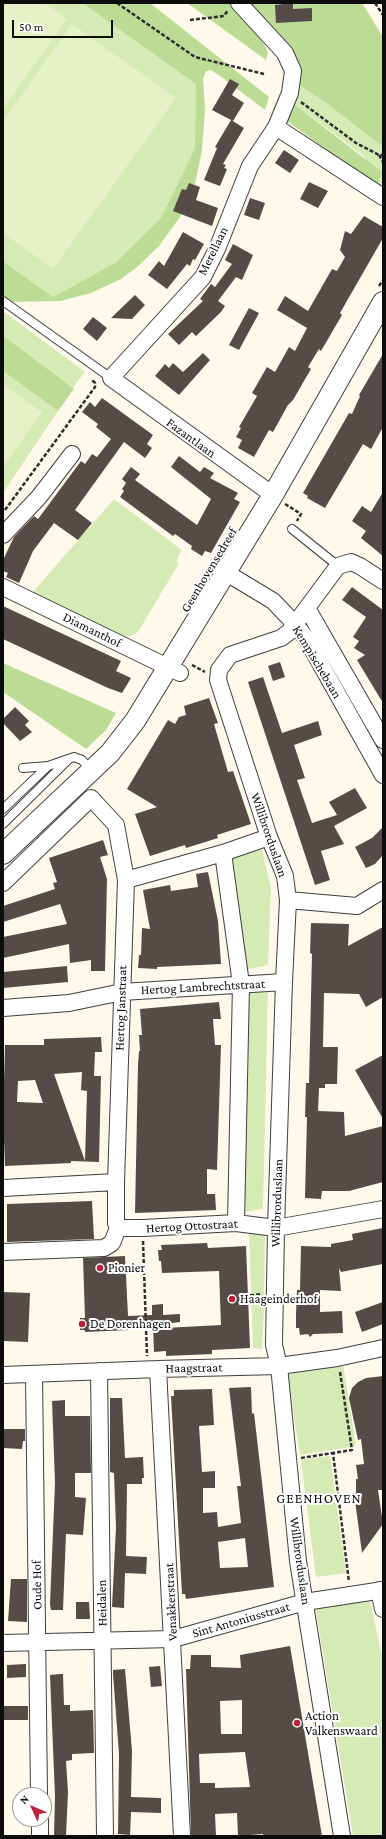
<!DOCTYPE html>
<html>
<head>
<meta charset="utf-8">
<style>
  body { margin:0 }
  #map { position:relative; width:386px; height:1839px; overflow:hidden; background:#fff9eb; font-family:"Crimson Pro",serif }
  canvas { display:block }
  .frame { position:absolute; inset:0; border:4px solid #0c0c0c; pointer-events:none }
  .north { position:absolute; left:12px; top:1787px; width:40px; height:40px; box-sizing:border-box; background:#fff; border:1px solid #9e9e9e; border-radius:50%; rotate:314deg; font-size:11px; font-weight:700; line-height:16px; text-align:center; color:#0c0c0c }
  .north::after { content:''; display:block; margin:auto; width:14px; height:18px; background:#be223b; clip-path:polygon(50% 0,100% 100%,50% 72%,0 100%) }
  .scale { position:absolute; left:12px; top:20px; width:101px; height:18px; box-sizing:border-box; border:2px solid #0c0c0c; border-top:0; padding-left:5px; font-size:12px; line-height:14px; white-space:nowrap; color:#0c0c0c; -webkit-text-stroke:3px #fff; paint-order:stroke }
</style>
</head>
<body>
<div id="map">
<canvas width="386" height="1839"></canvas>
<div class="frame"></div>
<div class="north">N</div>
<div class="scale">50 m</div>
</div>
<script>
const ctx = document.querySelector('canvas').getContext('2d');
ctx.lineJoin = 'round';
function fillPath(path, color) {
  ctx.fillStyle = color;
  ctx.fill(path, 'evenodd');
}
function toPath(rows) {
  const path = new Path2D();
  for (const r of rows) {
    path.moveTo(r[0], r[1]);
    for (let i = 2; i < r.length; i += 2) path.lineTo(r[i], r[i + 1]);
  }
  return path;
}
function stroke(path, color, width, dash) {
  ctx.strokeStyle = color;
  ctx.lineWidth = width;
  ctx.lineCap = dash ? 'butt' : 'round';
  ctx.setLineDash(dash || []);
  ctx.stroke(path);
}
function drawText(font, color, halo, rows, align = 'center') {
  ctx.font = font + ' "Crimson Pro",serif';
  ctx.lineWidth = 4;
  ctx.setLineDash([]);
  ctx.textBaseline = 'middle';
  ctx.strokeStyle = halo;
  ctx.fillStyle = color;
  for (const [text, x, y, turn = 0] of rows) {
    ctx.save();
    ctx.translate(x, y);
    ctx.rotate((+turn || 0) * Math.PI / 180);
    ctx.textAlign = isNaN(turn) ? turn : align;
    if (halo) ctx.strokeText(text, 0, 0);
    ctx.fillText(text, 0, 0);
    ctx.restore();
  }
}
fillPath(toPath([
  [3,3,82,3,196,84,195,148,161,218,115,263,53,297,3,261],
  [296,83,325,102,383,147,383,190,377,186,365,157,290,101],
  [3,311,85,372,59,405,3,363],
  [3,371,58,411,3,493],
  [114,499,182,550,177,559,178,565,138,632,131,636,124,636,32,593],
  [261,847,271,888,268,965,245,970,231,858],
  [268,988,263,1209,243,1212,249,989],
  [265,1228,264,1308,262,1349,253,1348,249,1232],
  [343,1364,356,1446,300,1455,287,1374],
  [330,1456,346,1573,316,1577,301,1460],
  [369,1596,383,1660,383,1836,353,1836,315,1605]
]), '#d6eab5');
fillPath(toPath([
  [82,3,150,3,269,97,265,110,224,79,211,70,206,71,203,79,205,109,202,150,194,189,180,217,159,246,136,268,121,279,91,293,60,301,10,302,3,297,3,261,53,297,115,263,161,218,195,148,196,84],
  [187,3,229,3,259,35,268,52,266,60],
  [247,3,362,3,383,37,383,147,325,102,296,83],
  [290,101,382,172,377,186,280,116],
  [3,336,74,389,58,411,3,371],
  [3,663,116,713,106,730,86,749,3,692]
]), '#bcdb94');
fillPath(toPath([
  [3,3,44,3,67,19,3,109],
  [72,24,176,98,53,269,3,233,3,121],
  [3,384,42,412,3,467]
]), '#e7f1c7');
fillPath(toPath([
  [293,3,293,9,312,8,312,21,276,23,275,5],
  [230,79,239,84,232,95,244,103,233,121,212,110],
  [231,120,244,128,223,164,226,165,224,168,227,169,220,186,204,180,217,148,215,147],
  [284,150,299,160,290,173,275,163],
  [309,182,328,191,318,208,300,199],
  [189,183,200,187,196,200,218,208,212,226,173,211,182,189,186,190],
  [250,198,265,203,259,220,244,215],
  [364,216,383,227,383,238,340,313,342,315,321,351,319,349,308,367,311,369,293,400,288,405,273,432,269,430,254,457,238,448,242,440,236,437,241,428,239,427,257,396,252,393,267,367,275,372,289,347,295,351,307,328,277,310,285,296,308,311,332,269,337,271,345,257,340,250,345,231,351,234],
  [183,232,204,244,195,260,193,259,190,266,187,264,167,289,148,275,159,261,164,266],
  [233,244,253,255,242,280,236,277,218,301,225,306,221,312,196,336,192,332,179,345,168,334,203,301,200,299,211,284,215,287,232,264,225,260],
  [135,295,145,305,132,319,111,318],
  [249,308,259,313,239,350,229,345],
  [93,317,107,328,97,341,83,329],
  [203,353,210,360,179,395,155,376,165,364,169,368,173,363,183,372],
  [383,354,383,427,371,449,363,444,325,508,307,498,308,496,303,493,349,413,352,414,360,396,359,395],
  [102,398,153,435,147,444,152,448,145,458,124,442,75,510,92,523,78,540,54,523,33,551,19,583,6,577,8,573,3,571,3,560,14,537,34,516,38,519,81,461,85,464,92,454,97,457,111,439,96,427,98,424,82,412,90,402,95,407],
  [179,456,200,472,204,467,214,473,210,478,238,493,234,499,240,502,211,553,205,551,202,556,191,549,192,546,175,534,173,536,120,497,124,491,122,489,126,483,122,479,131,467,140,474,135,480,197,525,211,499,171,467],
  [383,492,383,556,361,538,366,531,352,521,362,506,371,512],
  [352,587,383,610,383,703,357,660,365,655,354,648,359,641,353,637,366,617,342,600],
  [3,606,121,661,116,671,131,678,122,693,108,688,3,639],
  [280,662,285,677,273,681,268,666],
  [263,677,282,733,318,721,322,735,294,745,305,778,297,780,312,823,337,815,329,802,355,788,367,808,334,826,344,844,321,851,330,880,315,885,248,682],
  [209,698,218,723,214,724,216,731,228,772,233,771,251,824,217,835,218,838,186,848,185,845,150,856,135,814,157,807,127,789,168,720,175,724,179,717,186,715,184,706],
  [15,707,29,721,25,725,32,732,20,741,3,723,3,719],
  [383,827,383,855,375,864,366,868,355,847,372,838],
  [103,840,108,855,100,857,107,879,105,971,91,971,91,960,70,963,69,944,3,958,3,937,67,924,60,904,3,922,3,906,55,889,53,883,57,882,49,858],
  [208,872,218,921,221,964,157,967,157,969,138,968,139,955,141,955,142,928,150,929,143,890,170,885,171,891,198,887,196,874],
  [311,923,349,924,348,946,383,927,383,997,366,1007,359,994,324,993,323,1047,338,1047,337,1084,325,1084,325,1088,319,1088,318,1111,344,1112,345,1136,383,1126,383,1182,349,1191,322,1191,321,1199,305,1198,307,1117,305,1117,306,1083,309,1083,312,954,310,953],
  [67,966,68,982,3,988,3,972],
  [219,1002,221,1019,213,1019,215,1045,221,1045,217,1170,207,1169,207,1194,215,1194,216,1210,135,1213,138,1064,139,1051,140,1051,139,1035,142,1035,140,1009],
  [101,1037,102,1052,95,1052,94,1076,101,1076,99,1162,71,1161,71,1163,5,1166,3,1116,5,1045,44,1045,44,1039],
  [82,1072,81,1090,87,1091,85,1161,54,1074],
  [35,1080,43,1103,17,1102,18,1081],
  [383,1055,383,1119,355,1070],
  [92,1201,94,1239,7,1242,7,1204],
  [383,1228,383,1264,341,1272,339,1268,341,1291,320,1290,320,1312,342,1311,343,1333,313,1334,310,1337,308,1334,300,1335,299,1328,296,1328,296,1315,297,1290,300,1290,301,1246,331,1247,331,1244,353,1240,352,1234],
  [207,1243,208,1248,246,1246,250,1348,212,1350,212,1354,166,1356,166,1351,154,1352,153,1326,129,1329,129,1330,85,1332,85,1330,80,1330,80,1318,85,1318,83,1258,125,1256,128,1316,152,1315,152,1305,163,1304,163,1315,180,1314,180,1322,164,1324,164,1328,221,1325,219,1271,162,1273,161,1261,159,1261,158,1250,162,1250,161,1245],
  [3,1292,30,1293,28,1342,3,1341],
  [383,1302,383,1324,362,1332,355,1312],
  [383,1376,383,1470,382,1470,383,1490,378,1490,383,1524,362,1553,354,1493,356,1493,356,1479,358,1479,356,1465,364,1464,361,1439,358,1440,349,1398,352,1388,358,1382,366,1378],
  [251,1387,252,1414,254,1413,274,1587,186,1599,185,1594,182,1594,171,1396,174,1396,174,1390,212,1389,214,1425,199,1426,202,1472,215,1471,215,1488,203,1488,203,1513,217,1512,218,1527,241,1523,237,1486,241,1486,229,1388],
  [245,1538,248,1567,220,1568,218,1542],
  [110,1398,122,1398,125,1458,143,1457,144,1478,142,1478,142,1484,127,1484,126,1556,147,1557,146,1574,125,1573,124,1608,112,1607,116,1527,114,1473,110,1472],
  [65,1400,65,1416,90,1416,91,1473,75,1473,75,1497,86,1498,83,1535,66,1534,63,1610,51,1610,50,1604,55,1483,52,1401],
  [3,1429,25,1429,25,1441,23,1441,22,1449,3,1448],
  [11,1579,27,1579,27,1622,8,1621],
  [76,1602,89,1602,90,1619,76,1619],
  [290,1646,322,1836,263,1836,263,1834,238,1836,237,1813,215,1814,216,1836,191,1836,186,1669,190,1669,191,1655,211,1655,211,1667,241,1668,240,1655],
  [242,1700,242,1734,221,1734,220,1701],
  [245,1752,250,1787,215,1788,215,1783,200,1783,199,1754],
  [26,1664,26,1677,7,1678,7,1665],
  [160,1666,162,1686,151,1687,149,1667],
  [125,1669,132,1751,131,1797,161,1798,161,1813,131,1812,130,1835,118,1834,119,1754,113,1674,113,1670],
  [60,1674,63,1674,64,1705,70,1705,70,1711,93,1710,94,1753,72,1754,72,1760,66,1761,68,1792,66,1836,54,1836,55,1796,50,1675],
  [3,1706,28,1706,28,1720,3,1720]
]), '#554c48');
const service = toPath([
  [3,301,111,378],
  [292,529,338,566],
  [23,768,48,766],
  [3,809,48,766,74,757,82,760,91,770],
  [3,824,68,760]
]);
const minor = toPath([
  [239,3,285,53,293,71,290,93,276,127,250,166,217,249,203,277,111,378,273,495],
  [276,127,383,197],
  [3,535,39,497,72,454],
  [225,572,273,601,295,624,306,638,383,775],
  [3,587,180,673],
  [307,608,383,740],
  [223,853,241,984,236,1223],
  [126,880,223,853,269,837],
  [3,883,91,798,116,825,126,880,116,1182,116,1223,118,1228],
  [288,900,357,906,383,890],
  [3,1008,69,1003,122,992,284,982],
  [3,1188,116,1182],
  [118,1228,143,1228,236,1223,276,1228,383,1209],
  [3,1252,104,1248,112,1243,118,1228],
  [158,1369,182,1836],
  [99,1371,105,1836],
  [34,1374,39,1795],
  [3,1375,158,1369,279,1366,337,1358,383,1348],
  [379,1590,383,1609],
  [3,1643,173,1639,305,1602,383,1590],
  [40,1819,40,1836],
  [342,1836,298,1561,279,1366,274,1345,276,1228,284,982,288,900,285,876,269,837,218,680,219,670,230,655,281,638,289,632,338,566,351,562,360,566,383,581]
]);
const tertiary = toPath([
  [3,854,110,753,135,721,273,495,383,302]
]);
stroke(service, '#3f3f3f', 10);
stroke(minor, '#3f3f3f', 18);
stroke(tertiary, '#3f3f3f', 22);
stroke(toPath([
  [117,3,195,57,264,74],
  [375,3,383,15],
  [190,20,224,16,228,10],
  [301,102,356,143,379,155,383,155],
  [379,155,383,162],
  [379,286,383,280],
  [285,504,301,514,297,521],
  [5,510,95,387,95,383,91,379],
  [192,665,205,672],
  [143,1241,147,1356],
  [244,1296,262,1294],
  [340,1372,352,1450,333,1453,349,1582],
  [301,1458,333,1453]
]), '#2e2e2e', 2.5, [4, 2]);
stroke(service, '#fff', 8);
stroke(minor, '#fff', 16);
stroke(tertiary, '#fff', 20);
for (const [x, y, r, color] of [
  [100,1268,4,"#be223b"],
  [232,1299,4,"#be223b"],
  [82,1324,4,"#be223b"],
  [297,1723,4,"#be223b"]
]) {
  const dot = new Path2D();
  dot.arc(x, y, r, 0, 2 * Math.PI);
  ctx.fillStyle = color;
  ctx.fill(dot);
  stroke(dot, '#fff', 1.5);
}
drawText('13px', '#0c0c0c', '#fff', [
  ["Merellaan",213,251,-64],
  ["Fazantlaan",191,438,36],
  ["Geenhovensedreef",209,570,-59],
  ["Diamanthof",92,630,26],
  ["Kempischebaan",317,662,59],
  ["Willibrorduslaan",269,835,71],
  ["Hertog Lambrechtstraat",203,987,-3],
  ["Hertog Janstraat",121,1008,-88],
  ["Willibrorduslaan",277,1203,-88],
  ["Hertog Ottostraat",192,1226,-3],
  ["Haagstraat",194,1368,-1],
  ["Willibrorduslaan",300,1561,82],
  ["Oude Hof",37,1585,-91],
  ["Venakkerstraat",171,1602,-93],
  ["Heidalen",102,1603,-91],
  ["Sint Antoniusstraat",241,1620,-16]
]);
drawText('13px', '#0c0c0c', '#fff', [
  ["Pionier",108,1268],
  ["Haageinderhof",240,1299],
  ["De Dorenhagen",90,1324],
  ["Action",305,1716],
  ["Valkenswaard",305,1731]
], 'left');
ctx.letterSpacing = '1px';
drawText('14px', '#0c0c0c', '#fff', [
  ["GEENHOVEN",319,1499]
]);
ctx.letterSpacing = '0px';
</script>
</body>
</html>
